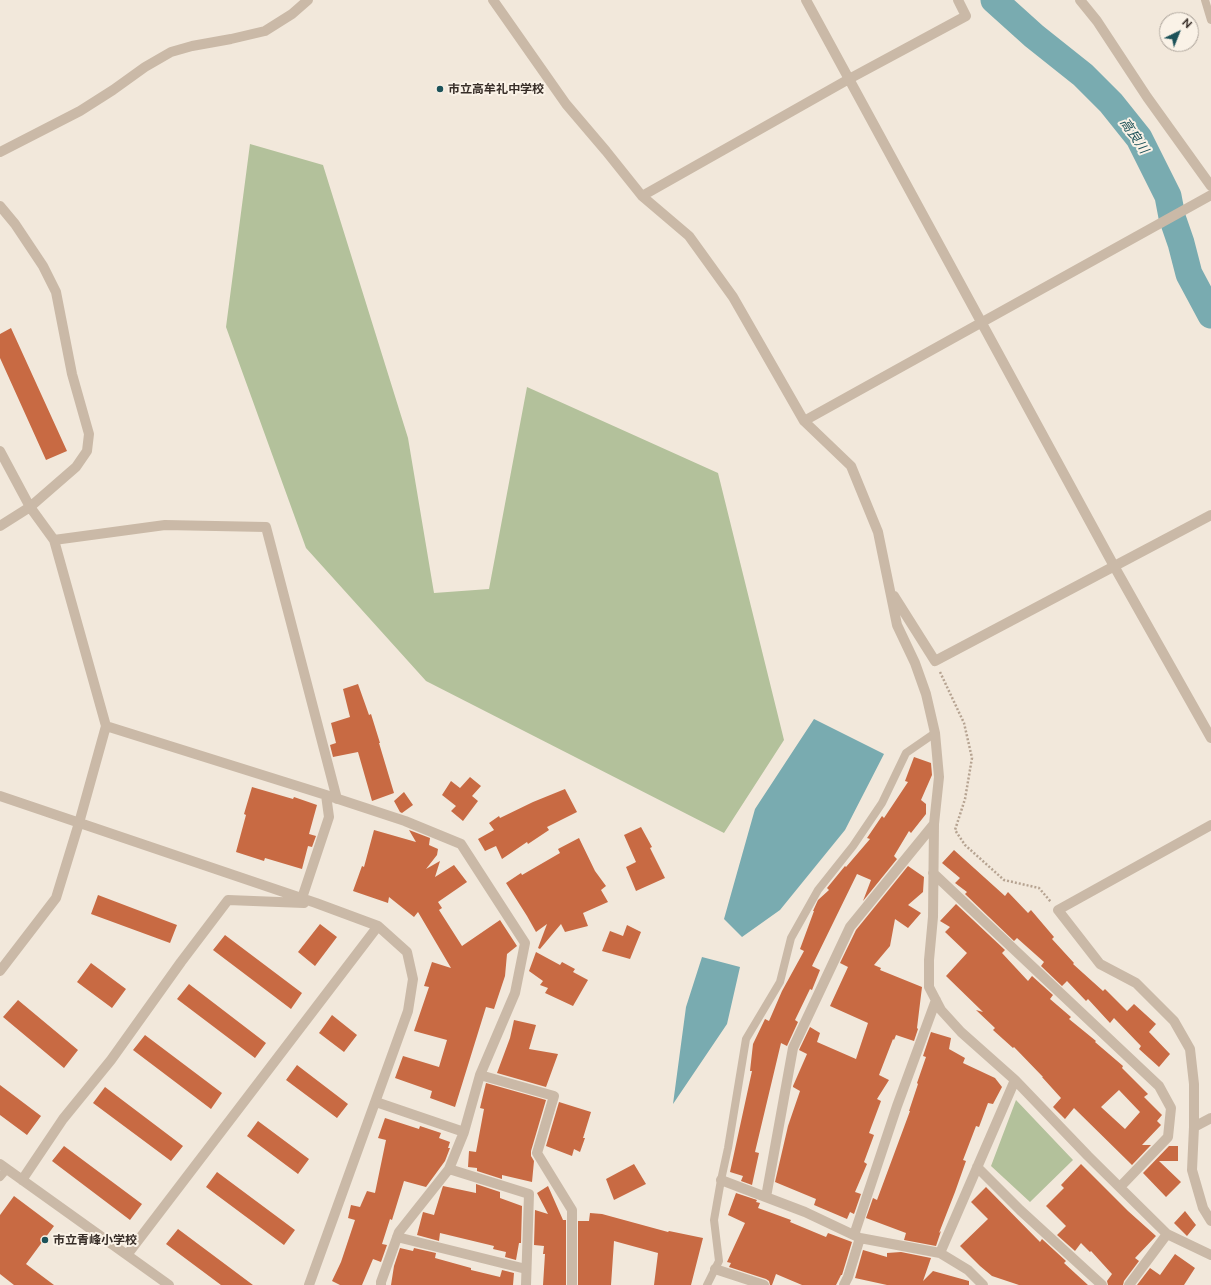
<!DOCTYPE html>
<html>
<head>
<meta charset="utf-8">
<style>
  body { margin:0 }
  #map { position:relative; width:1211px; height:1285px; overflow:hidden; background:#f2e8db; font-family:Raleway,sans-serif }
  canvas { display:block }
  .north { position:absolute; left:1159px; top:12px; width:40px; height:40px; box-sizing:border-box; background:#faf2e7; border:1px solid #aca39a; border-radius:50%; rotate:43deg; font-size:11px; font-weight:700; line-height:16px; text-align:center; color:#372d27 }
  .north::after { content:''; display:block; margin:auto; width:14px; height:18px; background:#1c5259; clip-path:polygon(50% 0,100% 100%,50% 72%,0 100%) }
</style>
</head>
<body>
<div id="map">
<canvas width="1211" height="1285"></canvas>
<div class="north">N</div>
</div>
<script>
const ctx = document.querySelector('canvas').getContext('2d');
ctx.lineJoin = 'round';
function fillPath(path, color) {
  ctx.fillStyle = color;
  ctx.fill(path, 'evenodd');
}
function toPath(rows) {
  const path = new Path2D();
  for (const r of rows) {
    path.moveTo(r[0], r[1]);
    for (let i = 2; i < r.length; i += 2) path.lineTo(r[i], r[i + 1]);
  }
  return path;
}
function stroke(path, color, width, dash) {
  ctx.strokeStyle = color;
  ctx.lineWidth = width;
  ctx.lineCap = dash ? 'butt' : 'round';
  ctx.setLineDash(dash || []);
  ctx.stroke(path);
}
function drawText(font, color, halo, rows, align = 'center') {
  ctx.font = font + ' Raleway,"Noto Sans JP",sans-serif';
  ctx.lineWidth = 4;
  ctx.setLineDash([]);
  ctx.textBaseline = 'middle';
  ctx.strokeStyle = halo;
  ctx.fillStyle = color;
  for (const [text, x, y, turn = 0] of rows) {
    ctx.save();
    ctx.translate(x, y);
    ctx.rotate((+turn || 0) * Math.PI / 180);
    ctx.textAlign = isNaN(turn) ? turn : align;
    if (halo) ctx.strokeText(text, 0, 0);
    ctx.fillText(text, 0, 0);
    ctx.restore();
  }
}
fillPath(toPath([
  [250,144,323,165,408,438,434,593,489,589,527,387,718,473,784,740,724,833,426,681,306,548,226,327],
  [1016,1100,1073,1160,1030,1202,991,1166]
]), '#b3c19b');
fillPath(toPath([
  [814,719,884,754,845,830,780,910,742,937,724,919,755,809],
  [702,957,740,967,727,1024,673,1104,686,1007]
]), '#79abb0');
stroke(toPath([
  [994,0,1034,36,1083,75,1111,103,1139,138,1168,196,1172,217,1181,243,1189,274,1211,315]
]), '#79abb0', 27);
fillPath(toPath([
  [11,328,67,451,46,460,0,358,0,334],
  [358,684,369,715,371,714,380,743,379,743,394,793,372,801,358,752,333,757,330,745,336,743,331,723,350,717,343,689],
  [914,757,931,763,932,775,921,800,926,804,926,814,911,833,909,831,894,856,897,859,863,901,871,880,857,874,812,966,820,970,812,990,810,989,795,1020,798,1022,787,1046,781,1043,755,1152,759,1153,752,1185,741,1181,743,1176,730,1172,752,1071,750,1071,753,1044,765,1019,769,1021,782,991,804,951,800,949,814,911,813,911,818,900,829,890,827,888,845,866,846,867,870,839,867,838,882,816,884,818,908,782,905,781],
  [470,777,481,786,472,796,478,801,463,821,451,811,456,806,442,795,451,781,460,788],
  [252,787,293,799,294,797,317,805,309,834,316,836,312,847,308,846,302,869,265,858,264,861,236,852,246,815,244,814],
  [565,789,577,812,547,827,549,830,528,844,527,842,502,859,496,846,485,851,478,839,494,830,489,823,499,816,500,818,533,802],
  [404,792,413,805,402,813,400,812,394,801],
  [641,827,652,847,650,848,665,878,636,891,626,867,636,862,624,835],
  [374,830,416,842,409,830,430,838,429,845,438,849,437,855,426,869,440,861,435,877,454,865,467,882,438,902,442,908,439,910,462,946,500,920,517,946,507,954,505,976,494,1009,486,1007,455,1107,430,1098,432,1091,395,1078,403,1056,439,1067,447,1040,414,1031,429,987,424,986,432,962,451,968,418,912,414,917,389,897,388,903,353,891,362,866,364,867],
  [579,838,595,871,606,886,601,890,608,902,583,913,588,926,565,932,561,924,540,949,538,948,547,924,536,932,527,916,506,883,521,873,522,875,560,853,558,849],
  [954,850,1005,896,1008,892,1028,913,1031,910,1054,937,1052,939,1074,963,1073,964,1103,991,1105,989,1127,1011,1134,1004,1156,1024,1149,1032,1170,1054,1159,1067,1139,1049,1141,1046,1114,1018,1110,1023,1088,999,1086,1001,1067,981,1062,986,1041,966,1044,962,1017,938,1014,941,965,894,967,892,955,883,960,878,942,863],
  [908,866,924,877,923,892,908,905,921,913,908,928,895,919,890,946,874,965,881,968,880,970,922,987,917,1028,918,1029,914,1041,896,1035,894,1040,893,1039,879,1075,889,1080,877,1099,881,1101,869,1133,874,1135,864,1162,867,1164,855,1192,861,1194,854,1214,850,1212,847,1219,814,1205,816,1199,775,1182,788,1126,800,1091,793,1087,793,1086,807,1054,799,1050,810,1027,820,1033,817,1042,856,1059,868,1023,830,1006,848,967,840,963,856,930],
  [98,895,177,925,170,943,91,914],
  [956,904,1005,950,1002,953,1028,981,1032,976,1053,995,1050,999,1071,1017,1069,1019,1096,1041,1095,1042,1123,1066,1122,1068,1148,1094,1144,1097,1162,1115,1157,1121,1161,1125,1142,1145,1151,1145,1132,1165,1074,1108,1065,1119,1053,1107,1061,1098,1042,1077,1043,1077,1014,1047,1013,1048,993,1030,995,1028,976,1010,983,1012,946,976,967,953,945,932,950,927,940,921],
  [1119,1090,1140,1112,1125,1129,1101,1107],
  [320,924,337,937,315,966,298,952],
  [627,925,641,932,630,959,602,951,610,931,623,936],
  [225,935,302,993,291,1009,213,950],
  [536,952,560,965,562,962,575,969,573,972,588,980,573,1006,545,993,548,988,540,985,543,981,529,971],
  [91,963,126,989,112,1008,77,982],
  [189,984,266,1043,255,1058,177,999],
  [18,1000,78,1050,64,1068,3,1017],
  [332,1015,357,1035,344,1052,319,1033],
  [514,1020,536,1025,529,1049,558,1054,546,1087,497,1073,510,1038],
  [931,1032,951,1038,949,1049,965,1058,963,1063,995,1078,1002,1087,993,1104,988,1103,979,1127,976,1126,963,1160,966,1161,955,1192,939,1233,941,1231,936,1246,904,1240,906,1233,866,1218,873,1198,877,1200,910,1111,909,1111,918,1084,917,1083,926,1057,923,1056],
  [145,1035,222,1093,211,1109,133,1050],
  [297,1065,348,1104,337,1118,286,1080],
  [486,1083,546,1100,531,1151,531,1156,534,1161,532,1182,502,1175,502,1179,477,1171,477,1168,468,1167,469,1151,476,1152,484,1109,480,1108],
  [0,1085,41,1116,27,1135,0,1115],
  [105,1087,183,1146,171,1161,93,1103],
  [559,1102,591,1112,583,1138,585,1138,580,1152,574,1149,572,1156,546,1146],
  [385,1118,419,1129,420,1126,441,1133,439,1138,450,1142,448,1148,450,1148,445,1161,426,1187,404,1181,392,1220,390,1219,382,1244,387,1245,381,1262,373,1259,362,1285,340,1285,332,1281,341,1262,355,1220,348,1218,351,1205,360,1207,367,1191,375,1193,386,1140,378,1138],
  [258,1121,309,1159,298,1174,247,1136],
  [64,1146,142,1204,130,1220,52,1161],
  [1169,1146,1178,1146,1178,1161,1159,1161,1181,1182,1166,1197,1143,1173],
  [634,1164,646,1184,614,1200,606,1179],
  [1081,1164,1128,1211,1156,1236,1135,1258,1139,1261,1124,1281,1123,1285,1108,1285,1107,1281,1112,1274,1091,1251,1090,1252,1081,1243,1075,1251,1057,1235,1066,1226,1046,1206,1064,1188,1061,1185],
  [217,1172,295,1230,284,1245,206,1187],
  [476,1184,500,1192,500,1198,522,1206,521,1243,519,1243,516,1260,505,1257,506,1252,493,1249,494,1246,440,1233,439,1241,417,1235,423,1212,434,1215,442,1189,443,1186,476,1193],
  [548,1186,563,1220,566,1220,566,1285,543,1285,545,1254,543,1254,544,1246,534,1245,535,1210,548,1214,537,1193],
  [986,1187,1040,1242,1042,1239,1066,1261,1064,1263,1088,1285,1019,1285,992,1276,980,1266,960,1246,988,1219,971,1202],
  [736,1193,757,1200,756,1202,760,1203,758,1208,791,1220,790,1222,826,1237,828,1233,852,1242,842,1275,841,1275,836,1285,802,1285,776,1274,772,1285,770,1285,769,1281,766,1279,729,1267,731,1263,727,1262,745,1223,728,1215],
  [14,1196,54,1226,26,1264,54,1285,14,1285,0,1274,0,1215],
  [1185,1211,1196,1225,1187,1236,1174,1223],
  [590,1213,602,1214,668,1232,669,1231,703,1238,691,1285,654,1285,658,1253,614,1241,611,1285,578,1285,578,1221,589,1221],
  [178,1229,253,1285,221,1285,166,1244],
  [400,1248,413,1251,414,1248,436,1253,435,1258,471,1268,471,1270,500,1277,502,1270,514,1273,513,1285,391,1285,394,1266],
  [863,1250,887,1257,887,1253,901,1252,931,1258,923,1281,933,1271,969,1281,969,1285,887,1285,855,1278],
  [1175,1254,1195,1268,1184,1285,1137,1285,1150,1268,1160,1275]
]), '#c86a43');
stroke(toPath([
  [940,672,964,723,972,758,965,799,955,830,965,845,1004,880,1039,888,1051,902]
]), '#b6a391', 2.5, [2, 2]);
stroke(toPath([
  [1205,0,1211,20],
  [0,1177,7,1169],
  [707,1285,719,1261,714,1220,721,1180,728,1148,746,1039,780,982,791,938,818,890,853,846,882,803,906,753,935,733]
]), '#cab9a7', 8);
stroke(toPath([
  [493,0,566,104,606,151,642,196,689,236,733,297,804,421,851,466,878,532,897,625,915,663,926,694,935,733,939,777,934,824,933,917,929,960,929,987,941,1010,961,1032,1015,1080,1088,1156,1167,1234,1211,1255],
  [806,0,1114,566,1211,738],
  [1080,0,1097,21,1147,97,1211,186],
  [0,152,80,111,113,90,145,67,171,52,192,46,231,39,265,31,292,14,308,0],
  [642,196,849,79,966,16,958,0],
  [0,206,15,224,43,266,56,292,72,374,89,434,87,451,76,467,30,507,0,526],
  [804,421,1211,195],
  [0,451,30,507,54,540,106,726,79,823,56,898,0,971],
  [54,540,165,525,266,527,337,799],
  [894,596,935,661,1211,515],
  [106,726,326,795,405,821,461,844,525,943,515,993,480,1075,464,1132,449,1169,399,1232,381,1282,381,1285],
  [0,796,316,903,378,926,407,952,413,979,408,1011,309,1285],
  [1211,825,1058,910,1100,964,1136,983,1174,1021,1190,1049,1194,1084,1194,1127,1192,1170,1203,1208,1211,1221],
  [933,873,1159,1086,1171,1108,1168,1137,1120,1187],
  [302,898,329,817,326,795],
  [480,1075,554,1096,537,1153,572,1210,572,1285],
  [376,1102,464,1132],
  [1194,1127,1211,1118],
  [0,1164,169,1285],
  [977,1167,1020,1210,1102,1285],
  [449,1169,529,1194,526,1285],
  [22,1180,63,1119,111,1060,181,962,228,900,304,903],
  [721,1180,805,1212,860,1238,940,1253,968,1270,983,1285],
  [766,1197,793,1048,850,927,934,824],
  [854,1235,897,1106,936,1000],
  [397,1237,526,1269],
  [940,1253,1015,1080],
  [127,1255,378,926],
  [715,1269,764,1285],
  [844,1285,848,1277,860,1238],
  [1129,1285,1167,1234]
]), '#cab9a7', 10);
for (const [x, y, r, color] of [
  [440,89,4,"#1c5259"],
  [45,1240,4,"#1c5259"]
]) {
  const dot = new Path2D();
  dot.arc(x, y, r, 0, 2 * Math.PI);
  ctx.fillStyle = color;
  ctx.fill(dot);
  stroke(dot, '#faf2e7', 1.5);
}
drawText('bold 12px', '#372d27', '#faf2e7', [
  ["市立高牟礼中学校",448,89],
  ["市立青峰小学校",53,1240]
], 'left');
drawText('italic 13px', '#1c5259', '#faf2e7', [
  ["高良川",1134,136,56]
]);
</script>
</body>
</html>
